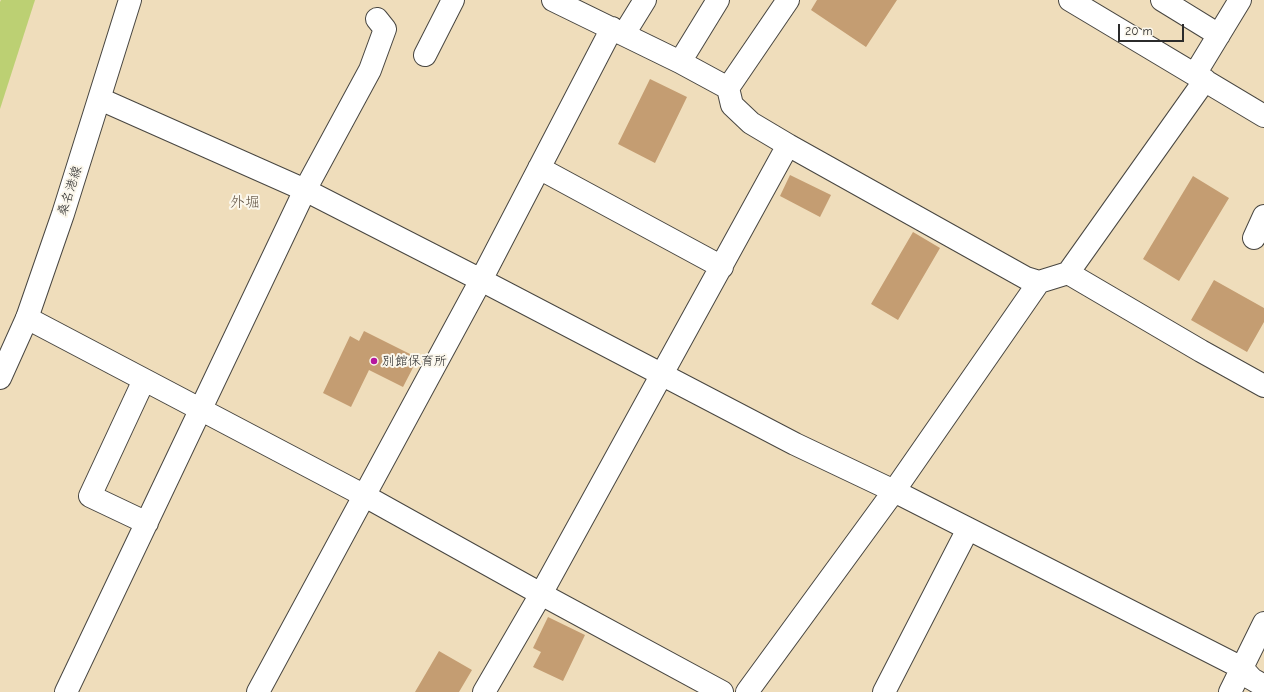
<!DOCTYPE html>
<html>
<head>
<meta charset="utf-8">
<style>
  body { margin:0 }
  #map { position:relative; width:1264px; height:692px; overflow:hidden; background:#efddbb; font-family:"Comic Neue",sans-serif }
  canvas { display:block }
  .scale { position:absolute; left:1118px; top:24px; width:66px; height:18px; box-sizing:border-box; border:2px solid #2b2b2b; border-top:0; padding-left:5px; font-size:12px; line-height:14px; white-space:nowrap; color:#2b2b2b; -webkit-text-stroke:3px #fbf7ec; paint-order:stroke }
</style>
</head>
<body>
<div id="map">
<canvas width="1264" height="692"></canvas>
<div class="scale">20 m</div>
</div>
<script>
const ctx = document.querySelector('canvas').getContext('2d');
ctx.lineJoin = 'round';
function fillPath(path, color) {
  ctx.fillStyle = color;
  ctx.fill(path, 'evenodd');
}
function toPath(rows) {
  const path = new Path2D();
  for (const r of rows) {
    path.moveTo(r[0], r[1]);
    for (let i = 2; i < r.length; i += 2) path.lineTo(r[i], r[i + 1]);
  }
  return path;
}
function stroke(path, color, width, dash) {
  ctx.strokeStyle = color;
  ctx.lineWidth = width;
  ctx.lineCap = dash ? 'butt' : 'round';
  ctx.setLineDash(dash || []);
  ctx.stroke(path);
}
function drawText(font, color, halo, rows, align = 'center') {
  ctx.font = font + ' "Comic Neue","Klee One",sans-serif';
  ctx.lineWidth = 4;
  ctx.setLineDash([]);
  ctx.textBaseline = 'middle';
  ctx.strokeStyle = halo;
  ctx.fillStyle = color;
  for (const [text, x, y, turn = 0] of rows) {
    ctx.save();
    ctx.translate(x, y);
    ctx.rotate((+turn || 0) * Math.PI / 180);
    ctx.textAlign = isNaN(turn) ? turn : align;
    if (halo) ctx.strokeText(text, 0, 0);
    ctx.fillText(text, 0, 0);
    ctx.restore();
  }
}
fillPath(toPath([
  [1,0,35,0,0,109,0,2]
]), '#bcd073');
fillPath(toPath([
  [817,0,897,0,866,47,811,10],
  [650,79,687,97,655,163,618,144],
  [790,175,831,195,820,217,780,196],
  [1193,176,1229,198,1179,281,1143,259],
  [913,232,940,248,898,320,871,304],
  [1214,280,1264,308,1264,322,1247,352,1191,320],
  [364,331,418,358,403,387,369,370,351,407,323,393,350,336,359,341],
  [548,617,585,635,563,681,533,667,541,652,533,648],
  [439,651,472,670,459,692,415,692]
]), '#c49d72');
const minor = toPath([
  [553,0,680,62,728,88,732,105,751,123,788,145],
  [1070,0,1264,116],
  [1162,0,1219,35],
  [624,34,645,0],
  [425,55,453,0],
  [680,62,718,0],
  [1195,74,1240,0],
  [728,88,788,0],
  [100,99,305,190,481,280,795,444,894,491,1242,668,1252,679,1264,686],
  [539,168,722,267],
  [1254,238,1264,216],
  [1068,273,1201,351,1264,386],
  [27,318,365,496,541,594,722,692],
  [144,380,90,496,147,523],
  [66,692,305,190,370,70,385,29,377,19],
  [258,692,481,280,612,28],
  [484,692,541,594,788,145,1026,278,1039,282,1068,273,1205,80],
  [747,692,894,491,1039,282],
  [884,692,968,529],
  [1230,692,1264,623]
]);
const major = toPath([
  [0,378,27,318,63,214,130,0]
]);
stroke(minor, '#484641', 24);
stroke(major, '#484641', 24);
stroke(minor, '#fff', 22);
stroke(major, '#fff', 22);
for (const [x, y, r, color] of [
  [374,361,4,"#b5179e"]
]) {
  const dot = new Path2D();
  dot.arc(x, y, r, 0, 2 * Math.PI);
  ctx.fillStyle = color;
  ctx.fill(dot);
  stroke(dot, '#fbf7ec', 1.5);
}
drawText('13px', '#2b2b2b', '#fbf7ec', [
  ["桑名港線",70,191,-72]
]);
drawText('13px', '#2b2b2b', '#fbf7ec', [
  ["別館保育所",382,361]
], 'left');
drawText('15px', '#615344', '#fbf7ec', [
  ["外堀",245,203]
]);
</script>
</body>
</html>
